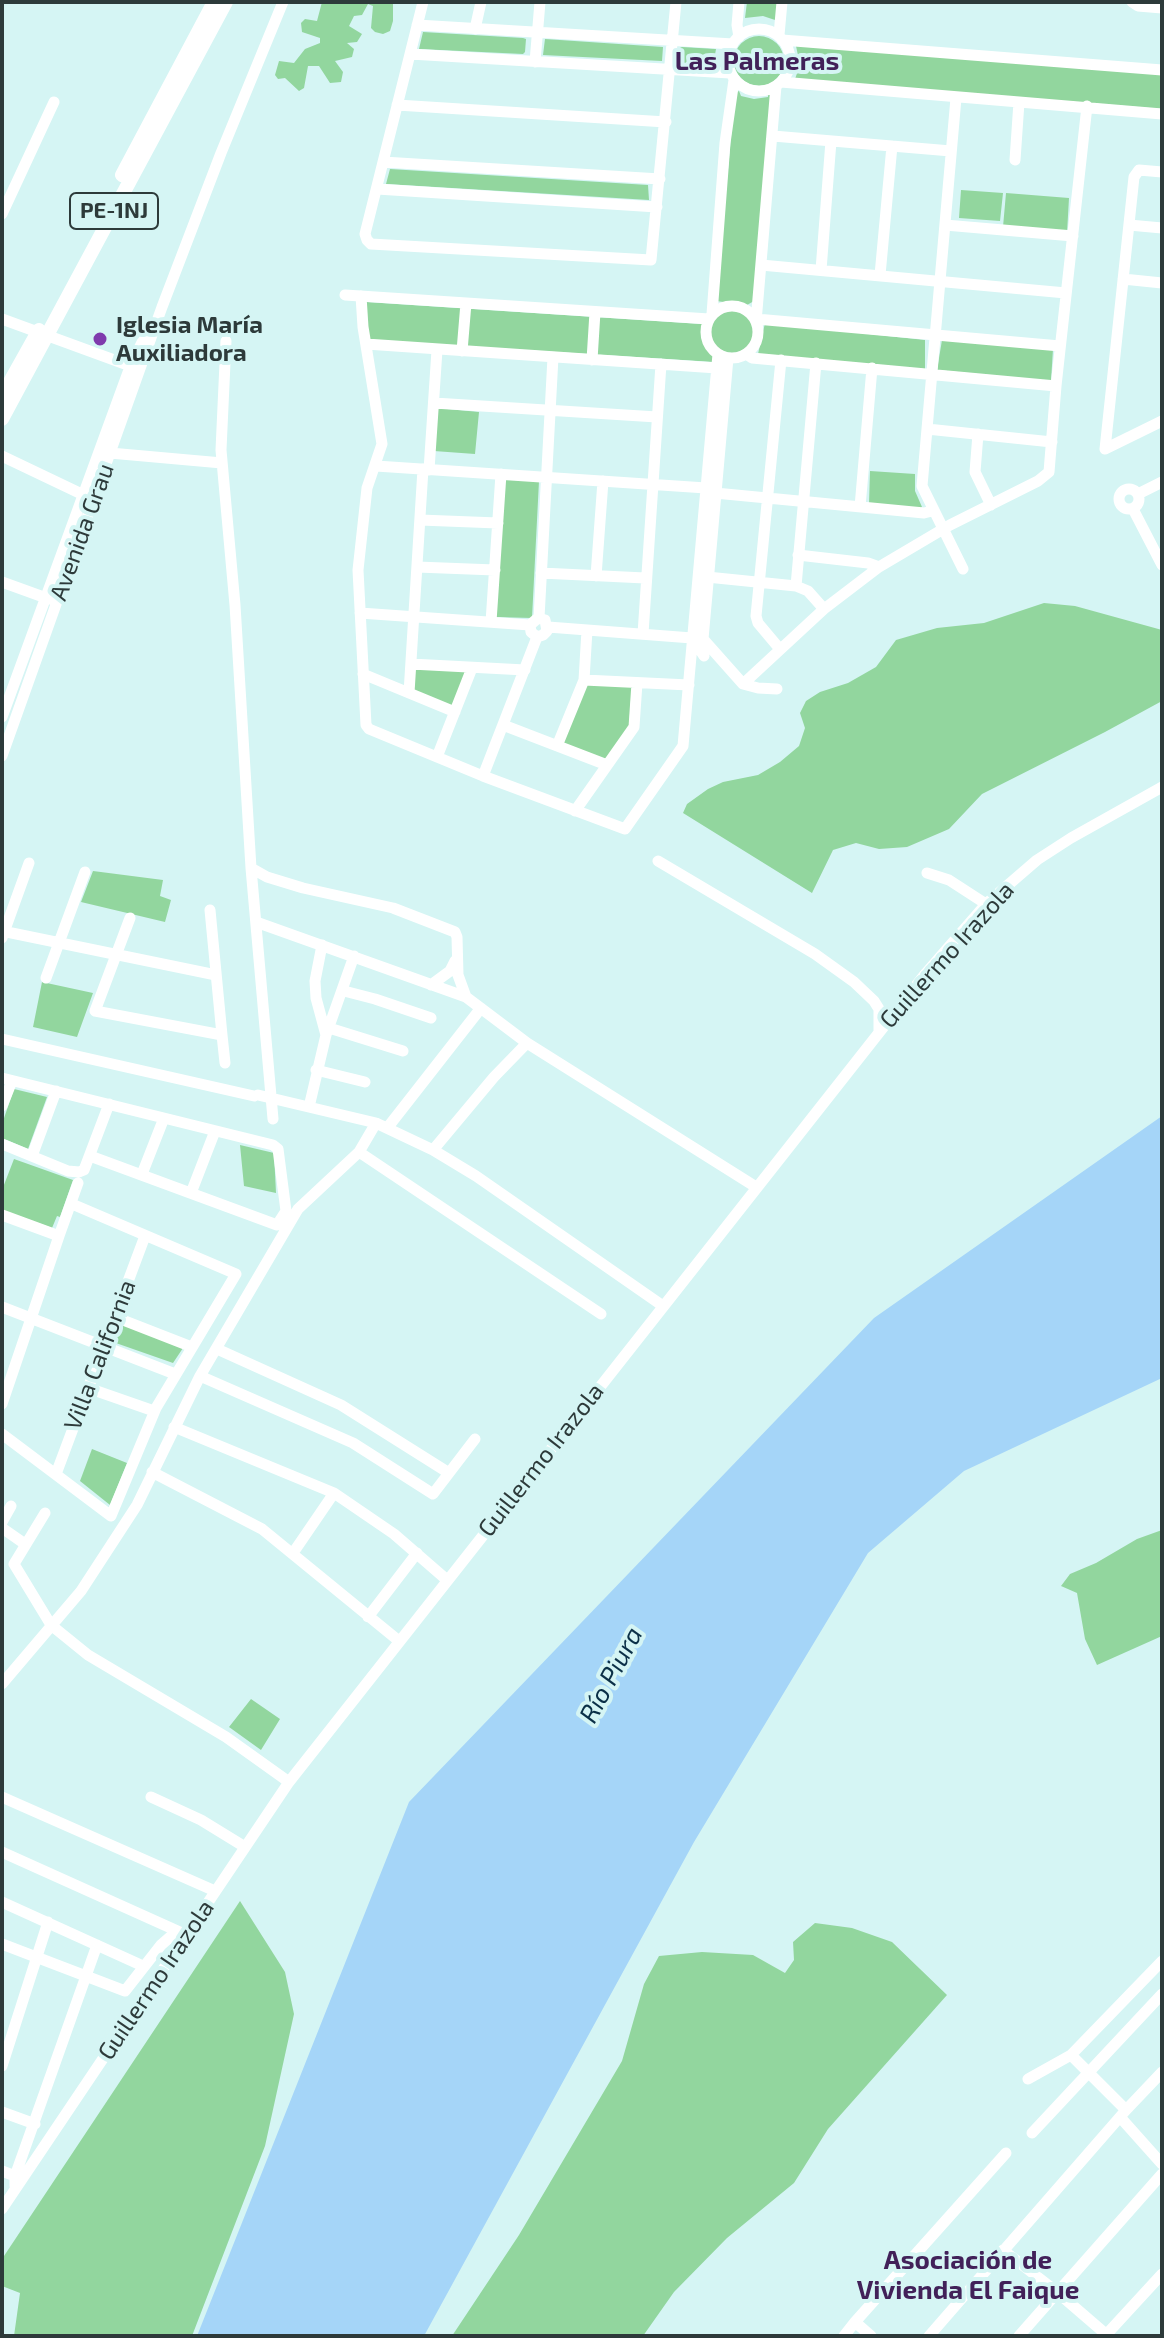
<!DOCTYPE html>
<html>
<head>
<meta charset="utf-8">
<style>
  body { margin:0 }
  #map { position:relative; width:1164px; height:2338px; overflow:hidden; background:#d5f5f4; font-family:"Exo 2",sans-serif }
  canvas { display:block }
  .frame { position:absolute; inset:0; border:4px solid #2d3a3a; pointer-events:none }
</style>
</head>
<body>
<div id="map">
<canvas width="1164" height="2338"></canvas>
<div class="frame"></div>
</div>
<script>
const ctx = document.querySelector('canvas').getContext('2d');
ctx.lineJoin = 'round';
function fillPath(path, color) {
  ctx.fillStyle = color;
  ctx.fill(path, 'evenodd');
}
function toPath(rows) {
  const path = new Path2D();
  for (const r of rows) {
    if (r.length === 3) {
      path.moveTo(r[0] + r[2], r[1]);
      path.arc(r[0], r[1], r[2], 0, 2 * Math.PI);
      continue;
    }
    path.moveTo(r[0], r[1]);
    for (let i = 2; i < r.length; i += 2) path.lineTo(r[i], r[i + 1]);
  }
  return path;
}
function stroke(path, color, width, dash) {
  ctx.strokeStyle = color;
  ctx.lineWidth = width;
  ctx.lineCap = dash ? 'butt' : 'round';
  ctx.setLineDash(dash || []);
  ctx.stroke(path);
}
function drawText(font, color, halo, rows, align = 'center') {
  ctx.font = font + ' "Exo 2",sans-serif';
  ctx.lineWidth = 8;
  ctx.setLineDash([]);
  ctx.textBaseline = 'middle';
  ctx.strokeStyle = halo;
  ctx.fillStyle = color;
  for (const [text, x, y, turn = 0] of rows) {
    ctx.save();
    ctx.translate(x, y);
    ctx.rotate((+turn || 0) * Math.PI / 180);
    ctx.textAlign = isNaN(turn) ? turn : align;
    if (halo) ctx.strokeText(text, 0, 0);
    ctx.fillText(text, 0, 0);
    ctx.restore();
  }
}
fillPath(toPath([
  [322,2,393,2,393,21,390,31,383,34,375,32,371,28,373,6,368,4,362,15,354,16,349,26,362,34,357,42,347,43,354,49,352,57,335,61,343,72,341,82,330,83,319,66,308,66,304,88,299,91,285,78,278,79,275,75,279,61,294,63,305,49,320,43,320,38,302,32,301,23,305,19,317,21],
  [747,2,780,2,778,21,763,16,745,18],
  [423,32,523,38,526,39,525,52,523,54,419,49],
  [759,61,25],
  [545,39,663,47,662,61,543,55],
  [796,46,1162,74,1162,109,795,79,800,65],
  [682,47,716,49,713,66,680,64,677,62,678,49],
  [739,91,741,96,754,99,768,97,768,94,772,96,754,301,747,305,716,301,735,93],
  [390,169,648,185,649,200,386,184],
  [961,190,1003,193,1000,221,959,218],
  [1006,193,1069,198,1067,233,1003,227],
  [366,302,702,324,702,338,714,357,714,362,367,340],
  [732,331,22],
  [765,323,925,340,925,369,758,354],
  [942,340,1053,349,1051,381,937,370],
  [437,408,479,412,475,454,434,451],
  [870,471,915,474,915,491,922,507,919,509,869,504],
  [504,479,539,481,532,618,495,617],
  [1044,603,1075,606,1162,630,1162,701,1105,732,982,794,949,829,907,847,879,849,856,843,833,850,812,893,683,813,687,804,708,789,723,782,758,775,780,762,799,746,805,728,800,713,806,701,820,692,848,683,876,667,896,640,937,628,984,623],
  [413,668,467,671,454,707,412,692],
  [585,684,632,686,629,727,606,760,562,744],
  [93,871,163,880,160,896,171,900,165,922,81,902],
  [42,982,93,993,77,1037,33,1027],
  [14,1089,47,1097,28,1149,2,1138,2,1124],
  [240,1145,274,1153,276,1193,244,1186],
  [14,1159,73,1180,60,1217,57,1216,52,1228,2,1210,2,1190],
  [120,1323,183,1348,173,1363,113,1342],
  [92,1449,127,1463,110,1505,80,1481],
  [1162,1530,1162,1636,1097,1665,1085,1639,1077,1593,1061,1586,1070,1574,1096,1563,1137,1539],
  [251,1699,280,1719,261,1750,229,1727],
  [240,1901,285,1972,294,2014,265,2146,192,2336,14,2336,20,2293,2,2286,2,2259],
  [815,1923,852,1928,892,1942,947,1995,828,2129,794,2183,727,2238,674,2292,643,2336,452,2336,519,2235,622,2061,644,1984,659,1956,702,1952,753,1955,785,1973,794,1960,793,1942]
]), '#92d69e');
fillPath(toPath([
  [1162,1116,1162,1378,964,1471,868,1553,694,1842,424,2336,197,2336,409,1802,874,1318]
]), '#a5d5f8');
stroke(toPath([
  [423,2,365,234,367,240,371,244,651,260,676,2],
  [739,2,737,25,739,37],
  [1132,2,1138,6,1162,8],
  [417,25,733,44],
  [475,29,481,2],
  [759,60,31],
  [779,35,782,2],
  [782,40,1162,70],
  [410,54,730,73],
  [535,62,540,2],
  [781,82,1162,114],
  [956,98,922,486,963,569],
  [397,105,666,122],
  [773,136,951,151],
  [1015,160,1019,102],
  [383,162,660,179],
  [377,189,657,207],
  [2,214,54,102],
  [945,225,1073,236],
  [1129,225,1162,228],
  [761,265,1066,293],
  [821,270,831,141],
  [880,275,892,146],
  [1123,279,1162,283],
  [345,295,709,319],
  [361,296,363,327,382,444,367,488,358,570,366,725,369,729,483,776,625,829,683,746,718,354],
  [732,332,26],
  [712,314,725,143,734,80],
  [2,319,136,368],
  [756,319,1060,346],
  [756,322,776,86],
  [226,341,221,450,235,605,251,868,273,1119],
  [366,344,717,368],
  [462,351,466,303],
  [746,354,752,358,1056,386],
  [728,358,703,639,743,684,758,688,777,689],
  [592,360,595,312],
  [816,363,796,586,808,591,824,609],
  [434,403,657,417],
  [927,429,1052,442],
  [978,434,975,472,991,505],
  [1105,449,1134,177,1139,170,1162,172],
  [1105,449,1162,421],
  [110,453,222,463],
  [2,456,90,498],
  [376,466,706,488],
  [429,470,437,350],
  [1129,499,10],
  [715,493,924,513,932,511],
  [1138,494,1162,482],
  [860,507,872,368],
  [1133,509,1162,565],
  [420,520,498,523],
  [798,555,868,563,879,567],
  [417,567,495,570],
  [541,573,645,578],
  [596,576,603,481],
  [707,577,796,586],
  [2,582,49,599],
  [360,613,530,625,538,618,545,620,547,631,543,635,537,637,531,632,530,625],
  [539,618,553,357],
  [491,622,501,474],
  [548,627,692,638,704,656],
  [643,634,661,364],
  [779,648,758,623,756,616,781,360],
  [411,664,525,670],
  [363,674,455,712],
  [584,680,689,685],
  [743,684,824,609,879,567,950,525,1038,481,1049,472,1056,386,1087,106],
  [409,693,423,469],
  [2,717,130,367,151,324],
  [503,725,607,765],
  [557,746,584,680,587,630],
  [2,756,162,307,221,153,283,2],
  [437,757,472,668],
  [483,776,537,637],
  [575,811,634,727,637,683],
  [658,861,815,954,854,982,874,1001,879,1009,879,1031],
  [251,868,267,877,303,888,393,908,455,932,457,937,458,975,466,997],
  [927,873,949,880,986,904],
  [130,918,95,1011,222,1035,210,910],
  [256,922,466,997,527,1043,756,1187],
  [2,931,216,975],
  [2,938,29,863],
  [322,945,315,981,316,998,326,1035],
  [46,978,85,872],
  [431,985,450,971,455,961],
  [344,991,375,999,431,1018],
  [329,1028,403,1051],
  [222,1035,225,1063],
  [2,1039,254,1096],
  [316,1070,365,1082],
  [2,1078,273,1145,278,1149,286,1211,277,1225,90,1156],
  [258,1095,376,1123],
  [2,1106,12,1081],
  [309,1107,326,1035,354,956],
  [388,1127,481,1008],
  [2,1144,68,1171,79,1172,84,1170,109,1104],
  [433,1150,494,1077,527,1043],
  [32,1156,56,1091],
  [142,1174,164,1118],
  [191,1193,215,1131],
  [2,1215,59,1236,78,1183],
  [2,1307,175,1374],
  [601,1314,359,1152,376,1123,433,1150,476,1176,663,1306],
  [115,1317,192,1347],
  [217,1349,341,1405,449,1473],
  [200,1376,353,1443,433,1494,475,1439],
  [88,1388,154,1411],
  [2,1404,59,1236],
  [174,1427,334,1493,394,1534,447,1580],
  [2,1434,111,1516,156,1408,236,1274,72,1204],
  [152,1472,262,1529,399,1641],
  [56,1474,145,1236],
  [45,1513,14,1564,51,1625,88,1655,226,1737,289,1782],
  [2,1522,11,1506],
  [2,1528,25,1544],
  [293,1553,334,1493],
  [368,1617,417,1553],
  [2,1684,81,1591,137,1505,200,1376,298,1209,359,1152],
  [2,1797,215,1891],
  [151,1797,201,1820,245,1847],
  [2,1852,182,1933],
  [2,1902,143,1966],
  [2,1944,125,1991,161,1945,177,1931],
  [1071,2055,1126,2110],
  [2,2066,48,1922],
  [1028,2079,1071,2055,1162,1961],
  [2,2112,35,2124],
  [1120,2117,1162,2164],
  [1032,2133,1162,1994],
  [2,2171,15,2176],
  [15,2186,15,2176,97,1945],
  [2,2209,289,1782,926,973,986,904,1037,860,1071,838,1162,787],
  [1003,2250,1057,2292,1108,2336],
  [855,2322,1006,2153],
  [844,2336,855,2322,871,2336],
  [929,2336,1126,2110,1162,2072],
  [1019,2336,1162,2174],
  [1105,2336,1162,2274]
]), '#fff', 11);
stroke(toPath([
  [122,175,214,2],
  [2,396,39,330],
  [2,419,226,2]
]), '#fff', 14);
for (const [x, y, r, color] of [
  [100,339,8,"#7f3aad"]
]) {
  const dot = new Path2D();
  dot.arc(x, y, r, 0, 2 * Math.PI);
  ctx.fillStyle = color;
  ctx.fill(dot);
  stroke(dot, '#d5f5f4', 3);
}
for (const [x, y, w] of [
  [114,211,88]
]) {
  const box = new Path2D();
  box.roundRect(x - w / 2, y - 18, w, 36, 6);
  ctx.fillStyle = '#d5f5f4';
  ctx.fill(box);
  stroke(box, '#2d3a3a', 2);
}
drawText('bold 22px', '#2d3a3a', null, [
  ["PE-1NJ",114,211]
]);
drawText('bold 24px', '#2d3a3a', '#d5f5f4', [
  ["Iglesia María",116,325],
  ["Auxiliadora",116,353]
], 'left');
drawText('24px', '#2d3a3a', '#d5f5f4', [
  ["Avenida Grau",82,532,-70],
  ["Guillermo Irazola",947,955,-48],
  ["Villa California",100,1355,-69],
  ["Guillermo Irazola",541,1460,-52],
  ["Guillermo Irazola",156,1980,-56]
]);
drawText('bold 26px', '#422159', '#d5f5f4', [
  ["Las Palmeras",757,61],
  ["Asociación de",968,2260],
  ["Vivienda El Faique",968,2290]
]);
drawText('italic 26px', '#0b3047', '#d5f5f4', [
  ["Río Piura",611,1675,-62]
]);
</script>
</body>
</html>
